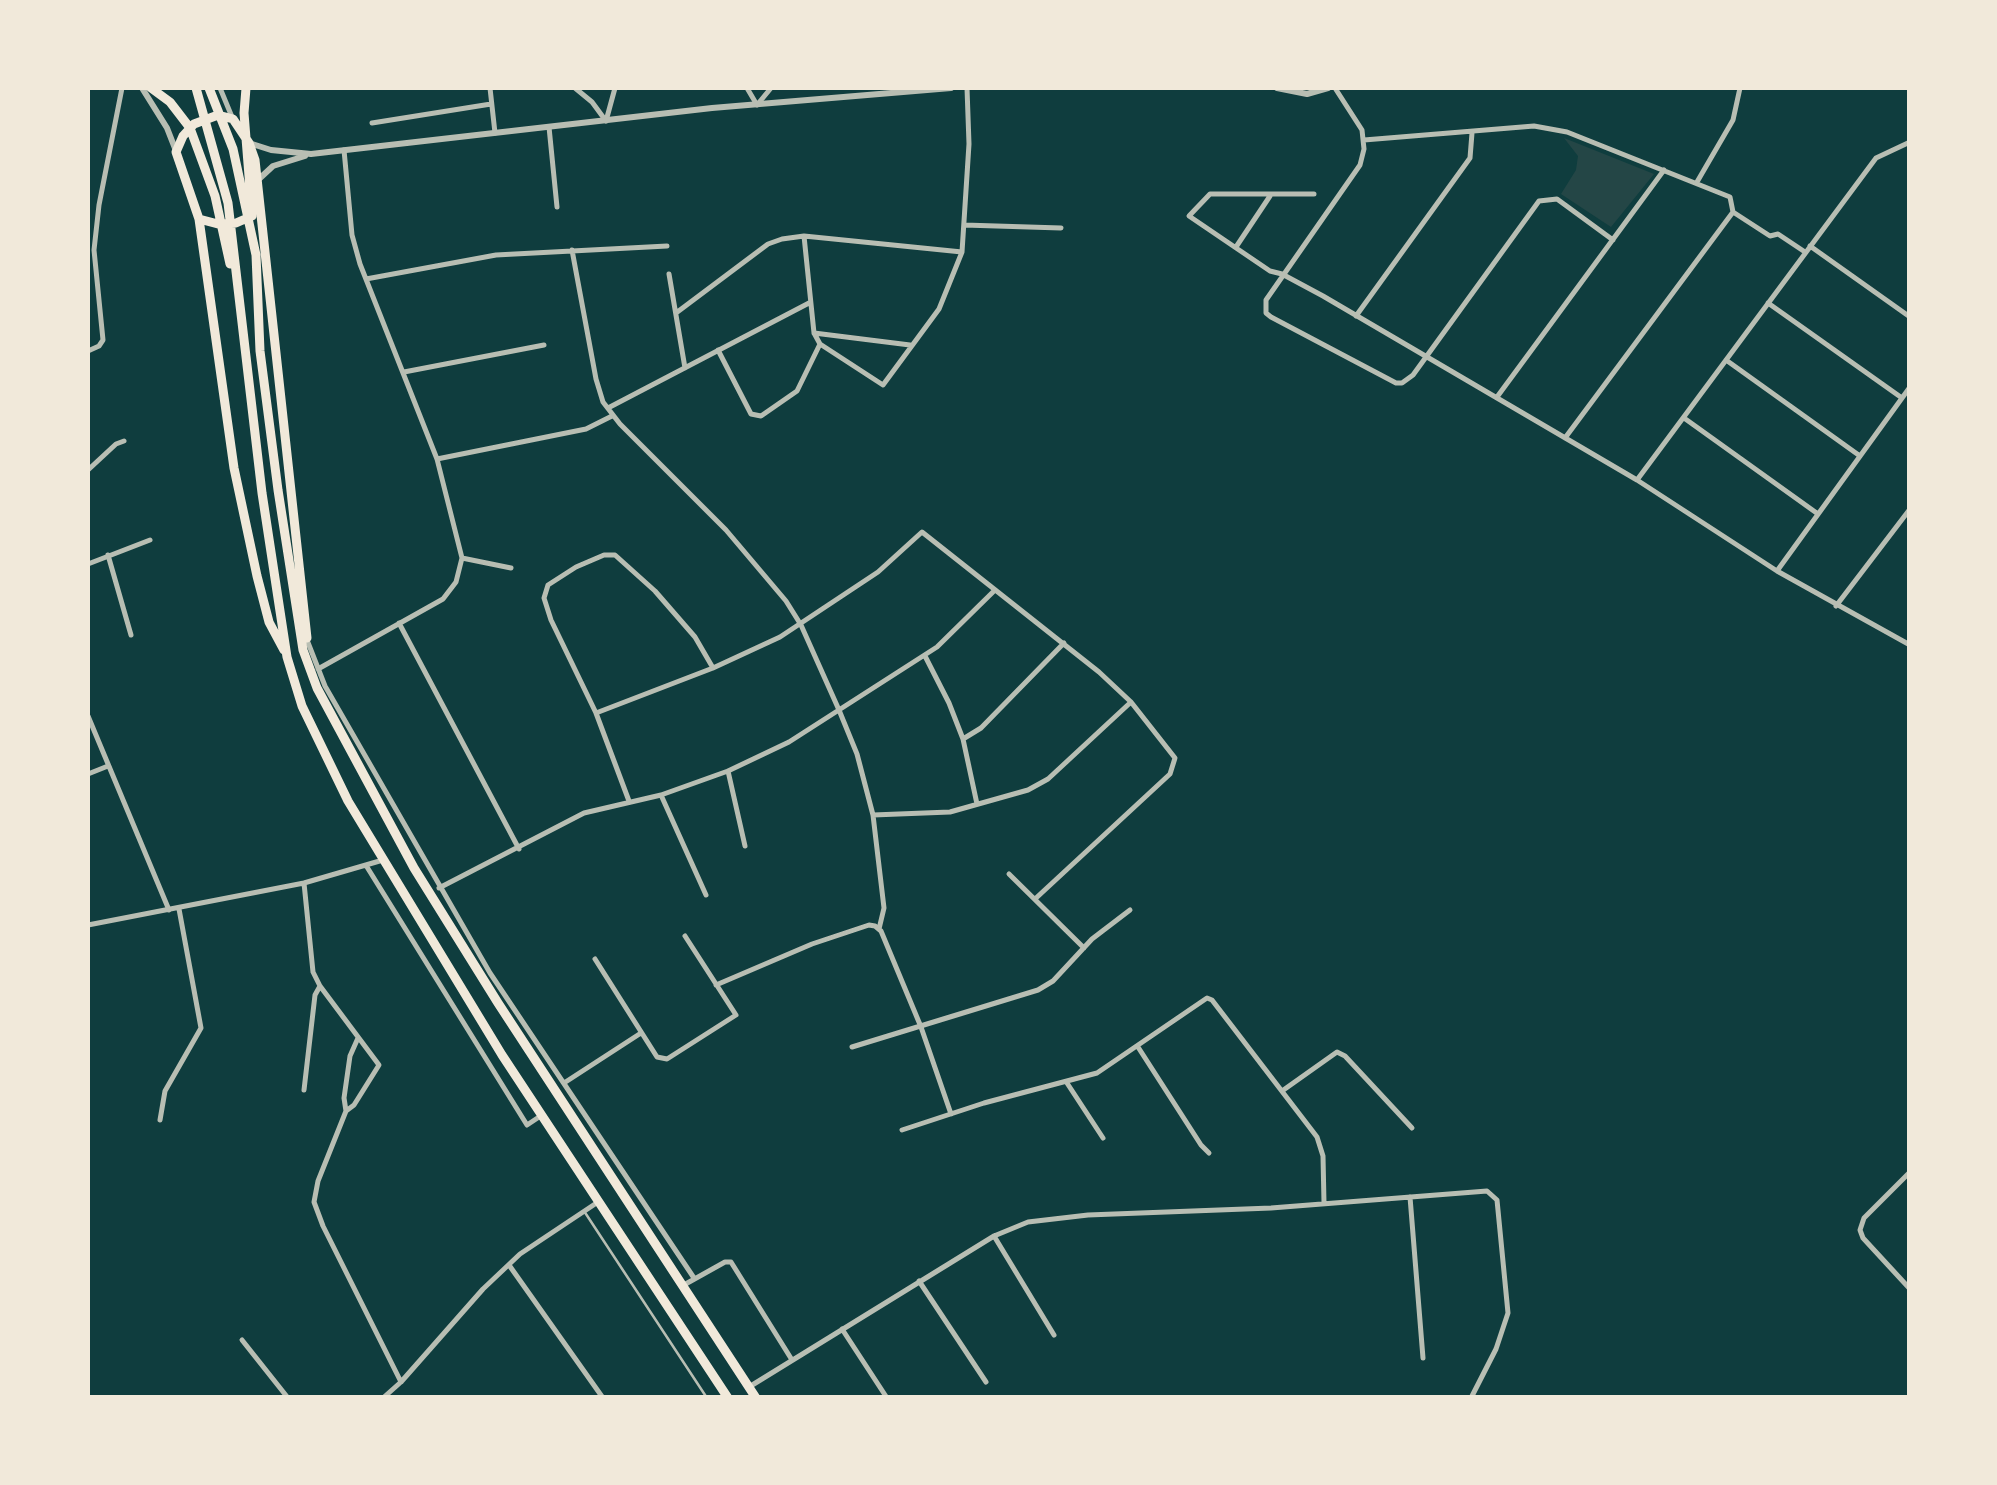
<!DOCTYPE html>
<html>
<head>
<meta charset="utf-8">
<style>
  body { margin:0 }
  #map { position:relative; width:1997px; height:1485px; overflow:hidden; background:#0f3d3e; font-family:"Zilla Slab",serif }
  canvas { display:block }
  .frame { position:absolute; inset:0; border:90px solid #f1e9da; pointer-events:none }
</style>
</head>
<body>
<div id="map">
<canvas width="1997" height="1485"></canvas>
<div class="frame"></div>
</div>
<script>
const ctx = document.querySelector('canvas').getContext('2d');
ctx.lineJoin = 'round';
function fillPath(path, color) {
  ctx.fillStyle = color;
  ctx.fill(path, 'evenodd');
}
function toPath(rows) {
  const path = new Path2D();
  for (const r of rows) {
    path.moveTo(r[0], r[1]);
    for (let i = 2; i < r.length; i += 2) path.lineTo(r[i], r[i + 1]);
  }
  return path;
}
function stroke(path, color, width, dash) {
  ctx.strokeStyle = color;
  ctx.lineWidth = width;
  ctx.lineCap = dash ? 'butt' : 'round';
  ctx.setLineDash(dash || []);
  ctx.stroke(path);
}
fillPath(toPath([
  [1564,138,1654,174,1611,227,1561,194,1576,170,1578,156]
]), '#244646');
stroke(toPath([
  [584,1211,707,1398]
]), '#b8beb3', 2.5);
stroke(toPath([
  [220,88,232,117],
  [490,88,495,133],
  [575,88,592,102,606,121],
  [747,88,757,105,771,88],
  [1335,88,1362,130,1364,149,1360,165,1266,300,1266,313,1271,317,1396,383,1402,383,1413,375,1539,201,1557,199,1613,240],
  [606,121,615,88],
  [372,123,491,104],
  [549,127,557,207],
  [1364,140,1534,126,1567,132,1730,197,1733,212,1770,236,1778,234,1805,252],
  [1697,182,1733,120,1740,88],
  [1314,194,1210,194,1189,216,1270,271,1282,274,1323,296,1637,480,1777,571,1910,645],
  [964,225,1061,228],
  [804,236,814,333,820,344,883,385,939,309,962,252,969,144,967,88],
  [1810,246,1910,317],
  [1236,247,1270,196],
  [572,250,596,379,603,402,620,424,726,530,786,601,801,625,839,710,857,754,873,815,884,908,879,929],
  [669,274,685,368],
  [366,279,496,255,667,246],
  [1768,303,1902,398],
  [676,313,768,244,782,239,804,236,962,252],
  [1356,316,1470,158,1472,133],
  [814,333,910,345],
  [718,350,751,414,761,416,797,391,820,344],
  [88,351,99,346,103,340,94,250,99,205,122,88],
  [1726,360,1860,456],
  [404,372,544,345],
  [1497,397,1664,170],
  [608,408,809,303],
  [1684,418,1818,514],
  [1565,438,1733,212],
  [437,459,586,429,612,416],
  [88,470,116,444,124,441],
  [1637,480,1876,158,1910,142],
  [108,555,131,635],
  [462,558,511,568],
  [88,564,150,540],
  [1777,571,1910,387],
  [1836,606,1910,509],
  [399,623,519,849],
  [307,640,325,686,490,973,694,1278],
  [925,656,949,703,963,739,977,804],
  [318,669,443,599,456,582,462,558,437,459,360,264,352,235,344,150],
  [596,713,713,668,780,637,878,572,922,532,1099,672,1131,702,1175,758,1170,774,1035,899],
  [88,716,169,910],
  [963,739,981,728,1064,643],
  [728,771,745,846],
  [88,774,108,766],
  [661,795,706,895],
  [629,801,596,713,551,620,544,598,548,585,576,567,604,555,615,555,655,591,695,637,713,668],
  [873,815,950,812,1028,790,1048,779,1131,702],
  [367,867,527,1125,542,1115],
  [1009,874,1084,948],
  [304,883,313,972,320,986,379,1065,354,1105,346,1111,344,1098,350,1056,358,1038],
  [439,888,584,813,661,795,728,771,789,742,937,647,995,590],
  [88,925,304,883,383,860],
  [595,959,657,1057,667,1059,736,1015,685,936],
  [716,985,812,944,869,925,875,926,881,931,921,1027,951,1114],
  [852,1047,1038,990,1053,981,1092,939,1130,910],
  [1138,1047,1201,1145,1209,1153],
  [564,1083,641,1033],
  [1067,1083,1103,1138],
  [304,1090,315,995,320,986],
  [1282,1091,1337,1052,1345,1056,1412,1128],
  [346,1111,318,1181,314,1202,323,1226,401,1382],
  [160,1120,165,1091,201,1028,179,909],
  [902,1130,984,1103,1097,1073,1207,998,1212,1000,1317,1137,1323,1156,1324,1203],
  [1910,1172,1864,1218,1860,1230,1863,1238,1910,1289],
  [1410,1197,1423,1358],
  [994,1236,1054,1335],
  [509,1265,603,1398],
  [919,1281,986,1382],
  [682,1286,725,1262,731,1262,792,1360],
  [842,1329,887,1398],
  [242,1340,288,1398],
  [749,1387,994,1236,1028,1222,1088,1215,1271,1208,1487,1191,1497,1200,1508,1313,1496,1349,1471,1398],
  [383,1398,401,1382,483,1289,520,1254,598,1202]
]), '#b8beb3', 5);
stroke(toPath([
  [142,88,167,128,176,151],
  [1277,88,1307,94,1328,88],
  [249,143,271,150,311,154,712,108,951,88],
  [259,179,273,166,305,156]
]), '#b8beb3', 6);
stroke(toPath([
  [151,88,170,102,190,128,215,196,230,264],
  [196,88,228,203,262,493,287,657,302,706,348,801,502,1055,728,1398],
  [209,88,233,149,256,255,260,351,278,490,303,650,317,688,414,868,498,1003,756,1398],
  [246,88,244,113,252,214],
  [199,219,218,224,236,223,252,216],
  [284,650,269,622,257,576,234,468,199,219,176,152,183,136,194,124,218,115,233,119,249,143,255,160,307,638]
]), '#f1e9da', 9);
</script>
</body>
</html>
